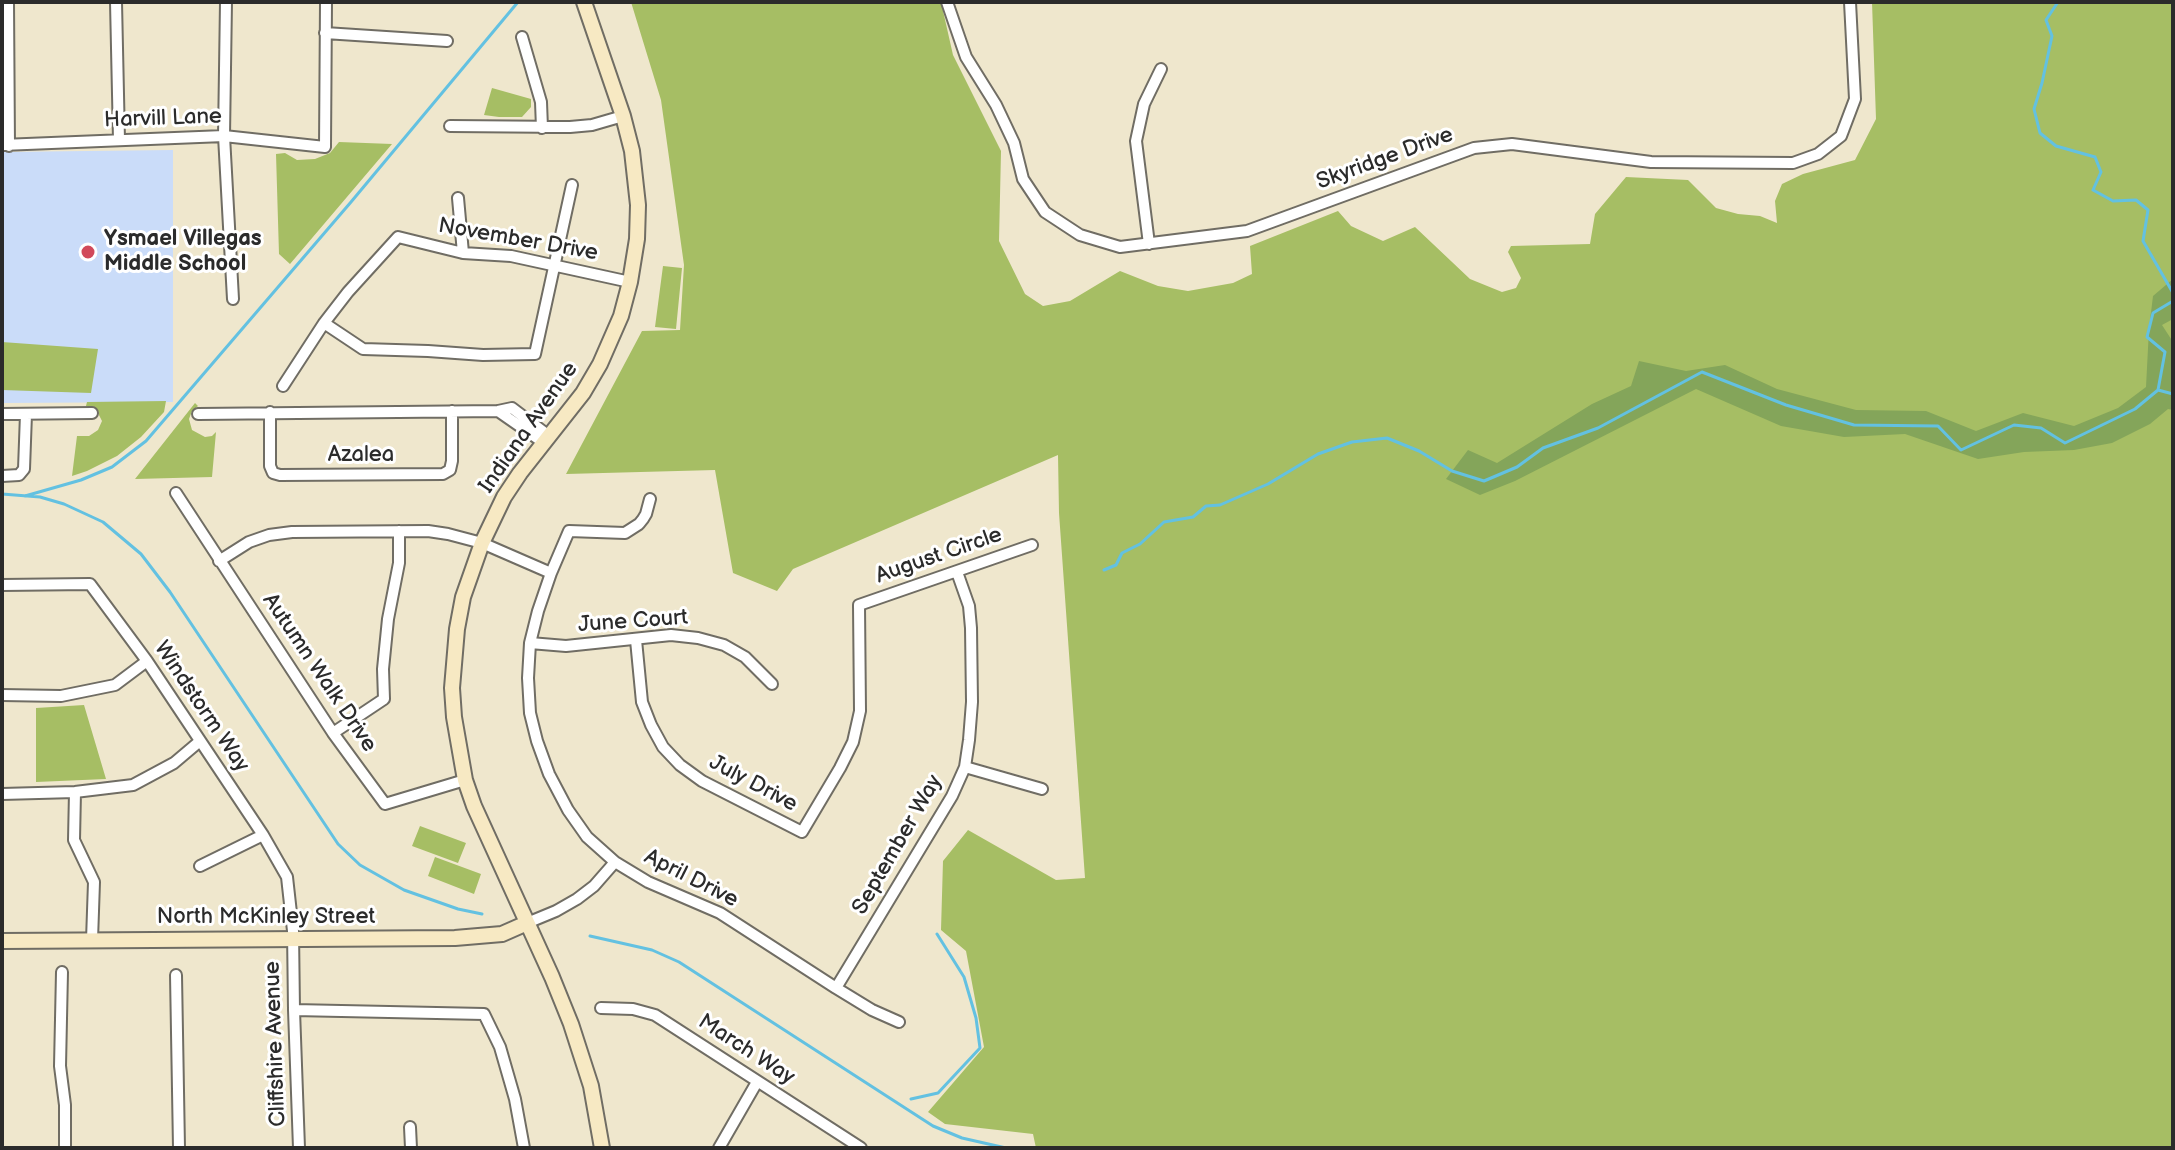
<!DOCTYPE html>
<html>
<head>
<meta charset="utf-8">
<style>
  body { margin:0 }
  #map { position:relative; width:2175px; height:1150px; overflow:hidden; background:#efe7cd; font-family:"Balsamiq Sans",sans-serif }
  canvas { display:block }
  .frame { position:absolute; inset:0; border:4px solid #2b2b2b; pointer-events:none }
</style>
</head>
<body>
<div id="map">
<canvas width="2175" height="1150"></canvas>
<div class="frame"></div>
</div>
<script>
const ctx = document.querySelector('canvas').getContext('2d');
ctx.lineJoin = 'round';
function fillPath(path, color) {
  ctx.fillStyle = color;
  ctx.fill(path, 'evenodd');
}
function toPath(rows) {
  const path = new Path2D();
  for (const r of rows) {
    path.moveTo(r[0], r[1]);
    for (let i = 2; i < r.length; i += 2) path.lineTo(r[i], r[i + 1]);
  }
  return path;
}
function stroke(path, color, width, dash) {
  ctx.strokeStyle = color;
  ctx.lineWidth = width;
  ctx.lineCap = dash ? 'butt' : 'round';
  ctx.setLineDash(dash || []);
  ctx.stroke(path);
}
function drawText(font, color, halo, rows, align = 'center') {
  ctx.font = font + ' "Balsamiq Sans",sans-serif';
  ctx.lineWidth = 6;
  ctx.setLineDash([]);
  ctx.textBaseline = 'middle';
  ctx.strokeStyle = halo;
  ctx.fillStyle = color;
  for (const [text, x, y, turn = 0] of rows) {
    ctx.save();
    ctx.translate(x, y);
    ctx.rotate((+turn || 0) * Math.PI / 180);
    ctx.textAlign = isNaN(turn) ? turn : align;
    if (halo) ctx.strokeText(text, 0, 0);
    ctx.fillText(text, 0, 0);
    ctx.restore();
  }
}
fillPath(toPath([
  [173,150,173,402,2,403,2,152]
]), '#cadcf9');
fillPath(toPath([
  [631,2,941,2,953,55,1001,151,999,241,1025,294,1043,306,1070,301,1120,271,1158,286,1188,291,1233,283,1252,274,1250,246,1338,211,1351,226,1383,241,1415,227,1470,279,1502,292,1516,288,1521,278,1508,252,1511,246,1590,244,1595,214,1626,177,1688,180,1716,208,1738,214,1760,216,1777,223,1775,201,1782,184,1803,174,1855,160,1876,119,1872,2,2173,2,2173,1148,1036,1148,1033,1134,945,1124,928,1112,984,1047,966,951,941,930,943,861,968,830,1056,880,1085,878,1059,513,1058,455,793,569,777,591,733,573,715,470,566,474,642,331,680,330,684,265,661,100],
  [492,88,531,99,531,107,522,117,499,117,484,115],
  [339,142,392,144,290,264,279,254,276,154,285,153,297,160,315,159,330,153],
  [663,266,682,268,676,329,655,327],
  [2,342,98,349,91,393,2,390],
  [166,401,164,412,141,437,117,456,87,471,72,476,77,436,89,436,98,430,102,421,97,411,86,406,87,402],
  [195,403,198,406,192,411,189,419,192,430,205,437,212,436,216,432,212,477,135,479],
  [84,705,106,779,36,782,36,708],
  [420,826,466,843,458,863,412,846],
  [435,857,481,874,474,894,428,876]
]), '#a6be64');
fillPath(toPath([
  [2173,279,2173,319,2162,325,2173,342,2173,410,2168,409,2150,424,2112,443,2074,450,2024,452,1978,459,1905,434,1844,437,1781,426,1696,389,1515,481,1480,495,1446,479,1468,450,1497,463,1592,404,1631,386,1639,361,1686,371,1725,365,1777,389,1856,410,1926,411,1976,431,2023,413,2074,426,2118,408,2146,387,2149,329,2153,296]
]), '#84a55a');
stroke(toPath([
  [2058,2,2046,20,2052,36,2042,83,2034,109,2040,133,2056,146,2095,157,2101,172,2093,190,2113,201,2136,200,2148,210,2143,241,2173,293],
  [2158,390,2173,394],
  [2,494,40,497,64,504,103,522,141,554,170,592,338,844,360,865,404,890,458,909,482,914],
  [25,496,81,480,112,467,146,441,351,202,518,2],
  [1104,570,1116,565,1122,553,1140,544,1164,522,1193,517,1206,506,1220,505,1268,484,1318,454,1352,442,1387,438,1419,451,1452,471,1484,481,1517,467,1543,448,1598,428,1702,372,1786,405,1854,425,1938,426,1961,450,2014,425,2041,428,2065,443,2135,409,2158,390,2165,352,2147,337,2153,313,2173,301],
  [590,936,652,950,679,962,933,1126,962,1138,1006,1148],
  [911,1099,938,1093,980,1048,976,1018,964,977,937,934]
]), '#63c1e1', 3);
const street = toPath([
  [8,2,9,146],
  [116,2,119,140],
  [226,2,224,136,233,299],
  [947,2,966,57,996,105,1014,143,1023,179,1045,212,1080,235,1120,247,1247,231,1474,148,1512,144,1651,162,1793,163,1818,154,1841,136,1855,99,1850,2],
  [325,33,447,41],
  [522,37,541,102,542,128],
  [450,126,570,127,592,125,623,116],
  [2,145,224,136,325,147,326,2],
  [458,198,463,253],
  [1149,244,1136,141,1144,104,1161,69],
  [324,323,363,349,428,351,483,355,535,354,572,185],
  [283,386,324,323,348,292,398,237,463,253,511,256,630,282],
  [498,411,544,443],
  [270,412,270,466,273,473,280,475,443,474,450,470,452,461,452,411],
  [2,414,92,413],
  [198,414,498,411,512,408,549,436],
  [2,476,19,475,24,469,26,414],
  [176,493,333,733,385,804,465,780],
  [650,499,646,514,643,519,639,524,625,533,569,531,551,573,538,611,530,643,528,678,530,713,537,741,549,774,568,810,587,837,615,862,648,882,720,913,836,988,872,1010,899,1022],
  [219,561,249,542,269,535,292,532,428,531,448,534,482,543,551,573],
  [2,585,90,584,147,661,263,835,287,877,293,931,294,1010,299,1148],
  [636,640,642,702,651,725,663,747,680,765,702,781,802,832,840,768,853,742,860,711,859,605,1032,545],
  [530,643,566,646,671,635,698,638,724,645,745,657,772,684],
  [2,695,61,696,115,685,147,661],
  [333,733,384,699,383,669,388,619,399,563,399,531],
  [965,767,1042,789],
  [75,792,74,840,94,882,92,940],
  [2,794,75,792,133,785,174,763,200,741],
  [200,866,263,835],
  [527,923,556,911,577,899,594,886,615,862],
  [62,972,60,1066,65,1105,65,1148],
  [176,975,179,1148],
  [836,988,952,796,965,767,969,740,972,702,971,628,969,606,957,572],
  [601,1008,633,1009,655,1015,861,1148],
  [294,1010,484,1014,500,1047,515,1099,524,1148],
  [410,1127,411,1148],
  [719,1148,757,1082]
]);
const secondary = toPath([
  [584,2,623,116,632,151,638,205,637,239,630,282,621,316,600,364,583,393,520,473,504,497,482,543,463,597,457,629,452,688,454,717,465,780,474,806,552,977,571,1024,591,1086,602,1148],
  [2,941,455,938,502,934,527,923]
]);
stroke(street, '#706d64', 14);
stroke(secondary, '#706d64', 18);
stroke(street, '#fff', 10);
stroke(secondary, '#f7e9c3', 14);
for (const [x, y, r, color] of [
  [88,252,8,"#d1495b"]
]) {
  const dot = new Path2D();
  dot.arc(x, y, r, 0, 2 * Math.PI);
  ctx.fillStyle = color;
  ctx.fill(dot);
  stroke(dot, '#fff', 3);
}
drawText('22px', '#2b2b2b', '#fff', [
  ["Harvill Lane",163,119,-2],
  ["Skyridge Drive",1385,159,-20],
  ["November Drive",518,240,10],
  ["Indiana Avenue",529,428,-55],
  ["Azalea",361,455],
  ["August Circle",939,556,-19],
  ["June Court",633,622,-4],
  ["Autumn Walk Drive",319,673,56],
  ["Windstorm Way",201,707,56],
  ["July Drive",753,784,28],
  ["September Way",898,845,-60],
  ["April Drive",691,879,27],
  ["North McKinley Street",266,917],
  ["Cliffshire Avenue",276,1044,-92],
  ["March Way",746,1050,33]
]);
drawText('bold 22px', '#2b2b2b', '#fff', [
  ["Ysmael Villegas",104,239],
  ["Middle School",104,264]
], 'left');
</script>
</body>
</html>
